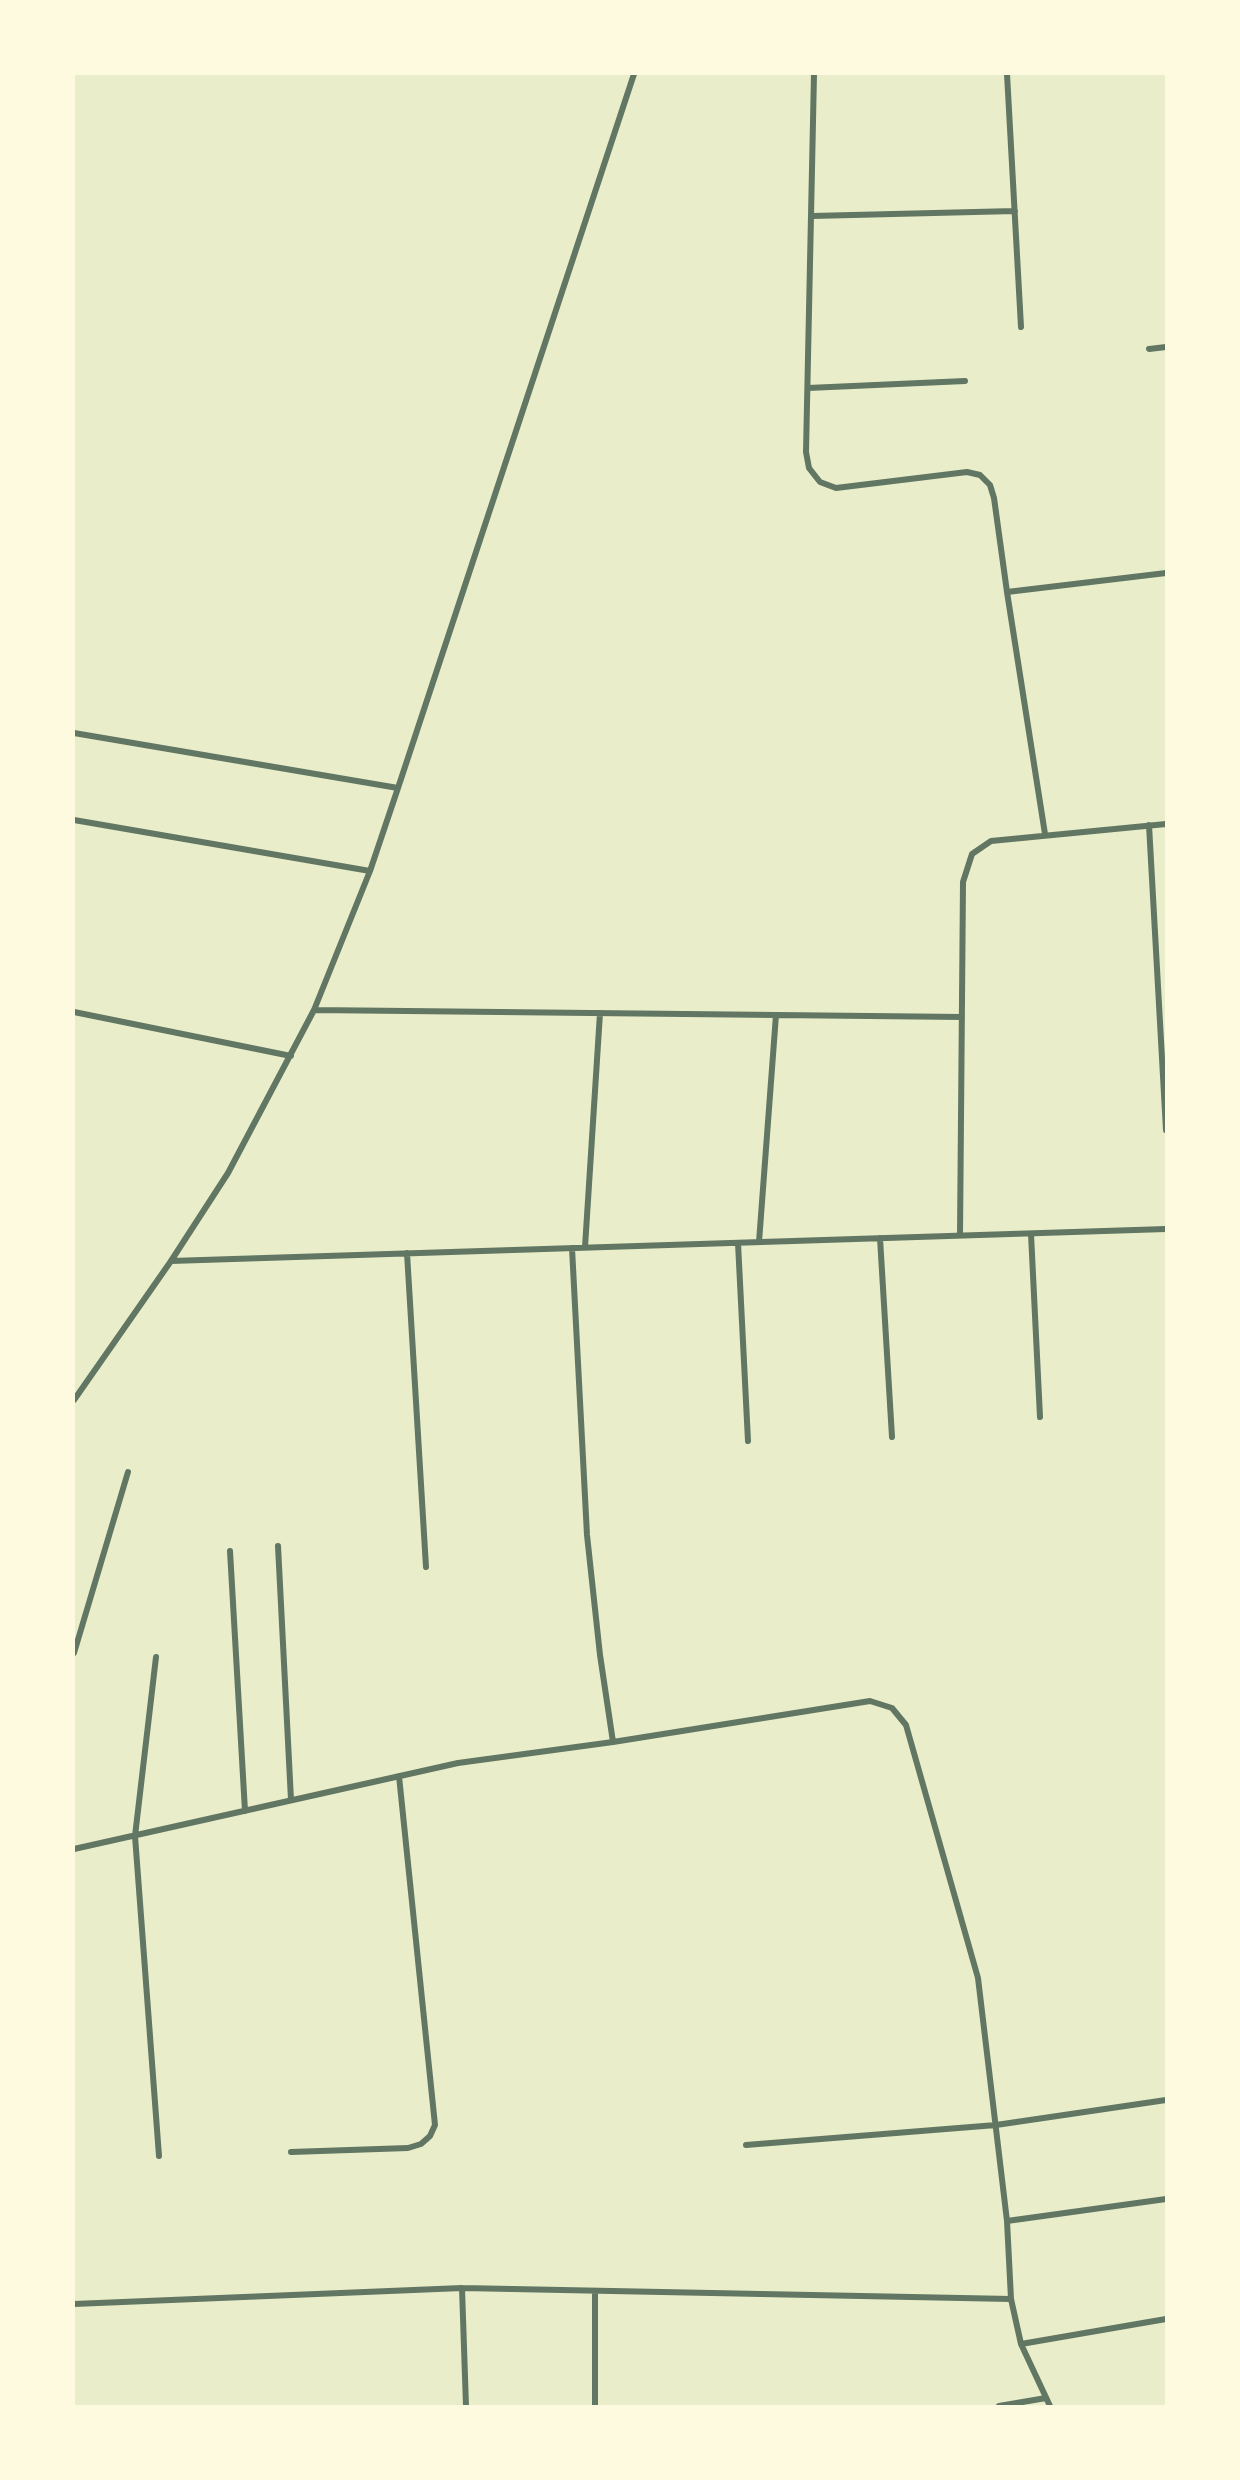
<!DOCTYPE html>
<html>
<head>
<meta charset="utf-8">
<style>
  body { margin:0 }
  #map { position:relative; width:1240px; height:2480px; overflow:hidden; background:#e9edc9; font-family:"IBM Plex Serif",serif }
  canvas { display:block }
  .frame { position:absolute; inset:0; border:75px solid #fefae0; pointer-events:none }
</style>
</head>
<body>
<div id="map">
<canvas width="1240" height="2480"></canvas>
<div class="frame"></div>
</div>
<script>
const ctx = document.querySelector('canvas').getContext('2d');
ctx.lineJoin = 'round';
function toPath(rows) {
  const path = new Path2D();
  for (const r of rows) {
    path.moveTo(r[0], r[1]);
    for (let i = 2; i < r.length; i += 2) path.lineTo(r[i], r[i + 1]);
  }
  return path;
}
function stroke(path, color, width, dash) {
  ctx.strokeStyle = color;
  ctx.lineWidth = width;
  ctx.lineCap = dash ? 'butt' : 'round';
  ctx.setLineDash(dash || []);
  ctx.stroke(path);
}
stroke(toPath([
  [814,74,806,452,809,468,820,482,836,488,967,472,980,475,990,485,994,498,1007,592,1045,834],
  [1007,74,1021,327],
  [812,216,1015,211],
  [1149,349,1166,347],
  [808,388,965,381],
  [1007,592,1166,573],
  [74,733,398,788],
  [74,820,370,871],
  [1149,825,1166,1130],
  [314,1010,962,1017],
  [74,1012,291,1056],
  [1031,1234,1040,1417],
  [960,1235,963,882,972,854,991,841,1166,824],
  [880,1238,892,1437],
  [759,1242,776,1015],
  [738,1243,748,1441],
  [585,1247,600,1013],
  [572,1248,587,1535,600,1655,613,1742],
  [407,1253,426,1567],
  [171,1261,1166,1229],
  [74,1400,171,1261,228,1173,314,1010,370,871,398,788,634,74],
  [278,1546,291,1800],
  [230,1551,245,1811],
  [74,1653,128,1472],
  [156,1657,135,1836,159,2156],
  [74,1849,458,1763,613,1742,870,1701,892,1708,906,1725,978,1978,1007,2221,1011,2299,1021,2344,1050,2406],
  [746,2145,996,2125,1166,2100],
  [291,2152,408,2148,421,2144,430,2136,435,2125,399,1776],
  [1007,2221,1166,2199],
  [462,2288,466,2406],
  [74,2304,462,2288,1011,2299],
  [1021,2344,1166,2319],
  [595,2406,595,2291],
  [999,2406,1046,2398]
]), '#617663', 6);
</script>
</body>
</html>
